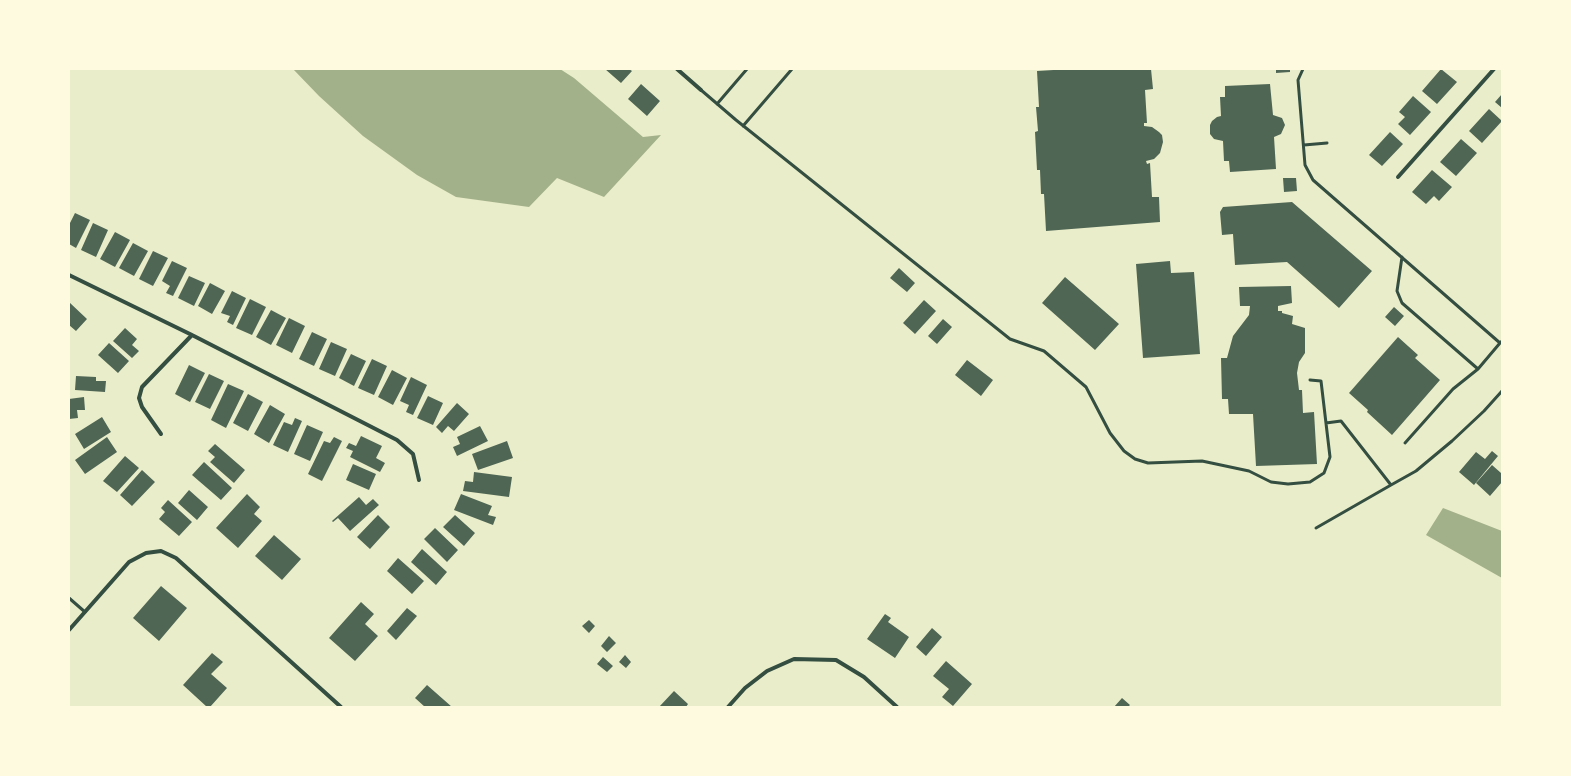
<!DOCTYPE html>
<html>
<head>
<meta charset="utf-8">
<style>
  body { margin:0 }
  #map { position:relative; width:1571px; height:776px; overflow:hidden; background:#e9edc9; font-family:Roboto,sans-serif }
  canvas { display:block }
  .frame { position:absolute; inset:0; border:70px solid #fefae0; pointer-events:none }
</style>
</head>
<body>
<div id="map">
<canvas width="1571" height="776"></canvas>
<div class="frame"></div>
</div>
<script>
const ctx = document.querySelector('canvas').getContext('2d');
ctx.lineJoin = 'round';
function fillPath(path, color) {
  ctx.fillStyle = color;
  ctx.fill(path, 'evenodd');
}
function toPath(rows) {
  const path = new Path2D();
  for (const r of rows) {
    path.moveTo(r[0], r[1]);
    for (let i = 2; i < r.length; i += 2) path.lineTo(r[i], r[i + 1]);
  }
  return path;
}
function stroke(path, color, width, dash) {
  ctx.strokeStyle = color;
  ctx.lineWidth = width;
  ctx.lineCap = dash ? 'butt' : 'round';
  ctx.setLineDash(dash || []);
  ctx.stroke(path);
}
fillPath(toPath([
  [293,69,560,69,574,78,643,137,661,135,604,197,557,178,529,207,456,197,417,175,363,136,319,96],
  [1443,508,1502,531,1502,578,1426,535]
]), '#a3b18a');
fillPath(toPath([
  [605,69,629,69,632,71,621,83],
  [1070,69,1151,69,1153,89,1145,90,1147,123,1144,123,1144,126,1152,127,1159,132,1162,135,1163,142,1160,153,1154,159,1146,161,1147,164,1150,163,1152,197,1159,197,1160,222,1046,231,1044,194,1041,194,1040,170,1037,170,1035,132,1038,131,1036,107,1039,107,1037,71],
  [1276,69,1290,69,1290,72,1276,73],
  [1441,69,1457,82,1437,104,1422,91],
  [641,84,660,101,647,116,628,99],
  [1270,84,1273,115,1282,118,1285,125,1281,134,1274,137,1276,169,1230,172,1229,161,1224,161,1223,141,1214,139,1210,134,1210,125,1212,121,1217,117,1221,116,1220,97,1225,97,1225,86],
  [1502,94,1502,108,1495,102],
  [1413,96,1431,112,1410,135,1398,124,1405,117,1399,112],
  [1489,109,1502,121,1482,143,1469,131],
  [1390,132,1403,144,1382,166,1369,155],
  [1461,139,1477,153,1456,176,1440,162],
  [1432,170,1452,187,1439,201,1434,196,1426,204,1412,192],
  [1283,178,1296,178,1297,191,1284,192],
  [1292,202,1372,271,1339,308,1287,262,1235,265,1233,234,1222,235,1220,212,1223,207],
  [75,213,90,220,76,248,69,244,69,225],
  [93,223,108,230,96,257,81,250],
  [115,232,130,240,115,267,100,259],
  [133,243,148,251,134,276,119,268],
  [153,251,168,258,153,286,139,279],
  [172,261,187,268,173,296,166,293,170,286,162,281],
  [1170,261,1171,273,1194,272,1200,354,1143,358,1136,264],
  [899,268,915,283,907,292,890,278],
  [189,276,205,283,194,306,178,298],
  [1065,277,1119,324,1095,350,1042,303],
  [210,283,225,291,212,314,198,306],
  [1291,286,1292,303,1278,306,1278,311,1282,311,1282,313,1293,316,1292,324,1305,328,1305,353,1299,362,1297,373,1299,390,1302,390,1303,413,1314,412,1317,464,1256,466,1253,414,1229,414,1228,399,1222,399,1221,358,1227,358,1233,336,1249,315,1250,306,1240,306,1239,287],
  [232,291,246,298,233,325,227,322,230,316,221,313],
  [250,299,266,307,252,335,236,328],
  [924,300,936,311,915,334,903,323],
  [69,302,87,319,76,331,69,325],
  [1394,307,1404,316,1395,326,1385,317],
  [271,310,286,318,271,345,256,337],
  [289,318,305,326,292,353,276,345],
  [943,319,952,327,937,344,928,336],
  [125,328,137,339,132,345,139,351,132,358,113,341],
  [312,332,327,339,314,366,299,359],
  [1398,337,1418,355,1415,358,1440,380,1392,435,1367,412,1368,410,1349,393],
  [331,342,347,349,335,376,319,369],
  [109,343,129,361,118,373,98,355],
  [351,354,366,361,354,386,339,378],
  [372,359,387,366,374,395,358,388],
  [967,360,993,380,981,396,955,375],
  [189,365,205,373,190,402,175,394],
  [392,370,407,378,393,405,378,397],
  [209,374,224,381,210,409,195,402],
  [76,376,96,377,96,381,106,381,105,392,75,390],
  [411,377,427,385,413,415,406,412,409,405,400,401],
  [228,384,244,391,226,428,211,420],
  [248,394,263,402,248,431,233,423],
  [428,396,443,403,433,425,417,418],
  [84,397,85,410,77,410,78,418,69,419,69,399],
  [457,403,469,414,454,431,448,426,442,433,436,427],
  [270,405,285,414,269,443,254,434],
  [102,417,111,432,84,449,75,434],
  [295,418,302,421,288,452,273,445,284,422,292,425],
  [307,425,323,432,310,461,294,454],
  [480,426,488,441,457,456,453,447,460,444,457,437],
  [361,436,382,446,376,458,385,463,380,472,350,457,353,451,346,448,349,443,356,446],
  [107,437,117,452,85,474,75,460],
  [334,437,342,441,322,481,308,474,324,441,330,443],
  [507,441,513,458,478,470,472,454],
  [215,444,245,470,234,483,210,462,215,457,208,451],
  [1492,451,1498,456,1474,485,1459,472,1476,452,1485,459],
  [125,456,139,468,117,492,103,481],
  [204,462,232,488,221,500,192,475],
  [353,464,376,474,369,490,346,480],
  [1492,465,1501,473,1502,471,1502,482,1490,496,1476,483],
  [142,470,155,482,132,506,120,495],
  [474,472,512,477,509,497,463,491,465,481,473,482],
  [189,490,208,507,197,520,178,503],
  [247,494,260,507,254,514,262,521,238,548,216,528],
  [461,494,492,506,488,515,496,517,493,525,454,510],
  [359,497,366,505,373,499,379,505,350,531,338,518,333,522,332,521],
  [168,500,192,522,179,536,159,519,165,512,161,508],
  [378,515,390,527,370,549,357,537],
  [455,515,475,533,464,546,443,527],
  [435,528,458,550,447,562,424,539],
  [274,535,301,559,282,580,255,556],
  [422,549,447,572,436,585,411,562],
  [398,558,424,581,412,594,387,571],
  [161,586,187,608,159,641,133,618],
  [361,602,374,614,365,624,378,636,355,661,329,638],
  [407,608,417,616,396,640,387,631],
  [885,614,891,618,888,622,909,637,895,658,867,639],
  [589,620,595,626,589,633,582,626],
  [932,628,942,637,926,656,916,647],
  [609,636,616,643,607,652,601,646],
  [212,653,223,662,211,674,227,688,210,707,207,707,183,685],
  [625,655,631,662,626,668,619,662],
  [603,657,613,666,607,672,597,664],
  [946,661,972,684,953,706,942,697,949,689,933,676],
  [427,685,452,707,425,707,415,698],
  [674,691,688,704,686,707,659,707],
  [1122,698,1130,705,1128,707,1114,707]
]), '#4f6655');
stroke(toPath([
  [1303,69,1298,80,1305,165,1313,180,1500,343,1502,341],
  [701,90,736,120,1010,339,1044,351,1086,387,1110,433,1124,451,1135,459,1148,463,1202,461,1249,471,1271,482,1288,484,1310,482,1324,473,1330,457,1321,381,1310,380],
  [717,104,747,69],
  [743,126,792,69],
  [1304,145,1327,143],
  [1402,257,1397,291,1402,303,1478,369],
  [1405,443,1453,389,1478,369,1500,343],
  [1391,485,1416,471,1452,441,1484,411,1502,391],
  [1316,528,1391,485,1341,421,1326,423],
  [69,598,85,612]
]), '#344e41', 3);
stroke(toPath([
  [677,69,701,90],
  [1398,177,1494,69],
  [69,275,192,335,397,440,413,454,419,480],
  [161,434,142,407,139,398,142,387,192,335],
  [69,630,129,562,146,553,161,551,176,558,341,707],
  [728,707,745,688,767,671,794,659,836,660,864,677,897,707]
]), '#344e41', 4);
</script>
</body>
</html>
